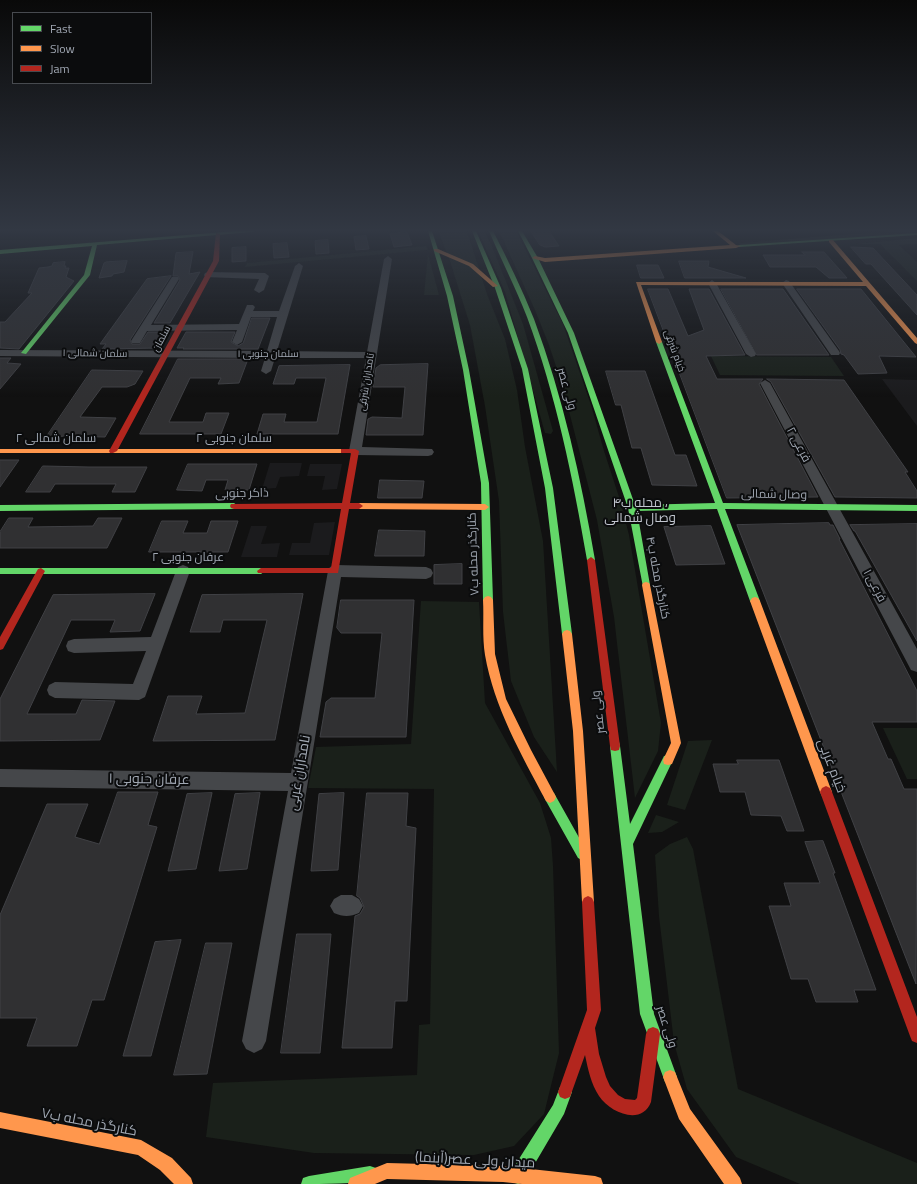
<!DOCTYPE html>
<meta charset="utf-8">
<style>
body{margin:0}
#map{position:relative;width:917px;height:1184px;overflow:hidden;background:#111;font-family:"Titillium Web",sans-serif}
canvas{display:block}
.legend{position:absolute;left:12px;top:12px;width:140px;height:72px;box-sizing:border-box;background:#0b0c0d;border:1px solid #474a4f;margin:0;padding:5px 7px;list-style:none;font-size:12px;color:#a1a8b3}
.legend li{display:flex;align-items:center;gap:8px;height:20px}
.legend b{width:20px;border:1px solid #474a4f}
</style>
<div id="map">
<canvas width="917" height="1184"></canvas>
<ul class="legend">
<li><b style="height:5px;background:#63d668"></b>Fast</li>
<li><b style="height:5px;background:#ff974d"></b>Slow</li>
<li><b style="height:5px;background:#b3261e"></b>Jam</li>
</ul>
</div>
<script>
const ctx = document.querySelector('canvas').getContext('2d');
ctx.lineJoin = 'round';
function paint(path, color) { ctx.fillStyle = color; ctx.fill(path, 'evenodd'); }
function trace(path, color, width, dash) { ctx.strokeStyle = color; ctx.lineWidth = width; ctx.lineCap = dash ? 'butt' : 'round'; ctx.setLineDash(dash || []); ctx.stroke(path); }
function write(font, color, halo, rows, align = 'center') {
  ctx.font = font + ' "Titillium Web",Cairo,sans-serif'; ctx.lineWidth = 4; ctx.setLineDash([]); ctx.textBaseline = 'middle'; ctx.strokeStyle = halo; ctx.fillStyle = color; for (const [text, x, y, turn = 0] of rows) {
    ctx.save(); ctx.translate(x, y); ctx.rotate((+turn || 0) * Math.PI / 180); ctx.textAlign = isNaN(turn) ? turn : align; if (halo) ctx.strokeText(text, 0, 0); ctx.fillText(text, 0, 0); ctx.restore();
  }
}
paint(new Path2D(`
 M882 379 917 380V426Z
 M270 463H302L299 476 280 477 276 488 262 489Z
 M310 464H342L337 489 322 490 325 476H307Z
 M335 522 329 555H289L292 543H310L314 523Z
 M251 526H267L261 544 280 543 277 557H241Z`), '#1b1b1d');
paint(new Path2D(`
 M438 231H465L469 237 487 294 505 339 517 390 525 447 543 541 557 772 534 737 511 681 503 612 499 501 485 406 470 325 450 261Z
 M478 231H484L491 244 523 324 553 431 551 434 545 433 505 292Z
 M499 231H516L563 324 591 405 604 451 620 500 629 535 661 723 658 751 635 798 614 617 597 520 562 384 549 345 535 310Z
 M893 231H917V233L740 245 738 243Z
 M917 238V244L899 245 917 262V281L880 244H853Z
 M426 246 428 250 245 267 247 263Z
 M428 254 439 295H424Z
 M711 356 831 357 844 376 720 375Z
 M421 601 479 602 485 703 540 803 551 838 553 866 559 1053 544 1114 514 1146 474 1155 314 1153 206 1137 213 1083 417 1075 419 1025 430 1024 434 789 308 788 316 747 411 744Z
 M883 728H917V779H907Z
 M712 740 685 810 667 805 688 741Z
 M656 815 679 822 662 832 648 833Z
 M687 837 693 849 738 1089 917 1163V1184H800L736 1157 687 1089 674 1043 659 916 655 855 670 844Z`), '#1a201a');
const building = new Path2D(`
 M531 231H549L559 246 545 247 540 245Z
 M407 232 412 245 394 247 390 234Z
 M366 236 369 249 356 250 354 237Z
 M328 240 329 253 316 254 315 241Z
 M287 243 289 257 274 258 273 244Z
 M246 247V261L232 262V248Z
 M851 247 873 248 917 295V315L871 264H866Z
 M193 252 189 274 200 272 170 323H154L180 280 178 276H173L176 253Z
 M802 252H824L847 278H829L816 267H770L763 255H805Z
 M127 261 124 272 113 274 112 276 99 278 104 263 106 262Z
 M679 261H709L708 267 746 278H685Z
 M65 262 64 266H66L65 268H69L66 277 74 281 19 349 0 348V322H5L32 293H28L39 268 48 267 52 266 53 263Z
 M637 265H658L664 278H641Z
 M171 276 130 340 132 344H140L148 332H168L160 348 102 349 106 344H100L147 279Z
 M648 289H668L688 336 704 330 689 289H709L745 355 706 356 717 379H763L759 384 818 497 727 498Z
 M721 289H783L829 355H757Z
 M797 289H861L916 357 879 356 887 373 858 374 844 355 841 354 840 350Z
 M252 318H270L258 349H183L184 348H177L186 332H235L231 342 238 346 243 343Z
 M0 358H11L7 363 21 364 0 389Z
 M178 359H248L239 383 218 384 221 378H190L169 422H203L206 413H229L221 434H140Z
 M428 364 423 435H366L368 419 372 417 402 418 405 387H373L376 368 380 365Z
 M350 365 338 434H257L263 414H286L284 422H317L326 378H296L294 384H273L279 366Z
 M92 370 143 371 135 384 127 387H102L80 417 116 418 105 437 47 436Z
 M606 371H645L675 455H686L697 486 652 485 641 448H632L621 405H616Z
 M767 379 844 380 908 472H905L917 491V498L835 497 771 382Z
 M0 460H19L0 487Z
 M188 464H257L249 490H225L228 480H206L202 491 177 490Z
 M43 466 89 467H147L135 492H112L116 484H55L50 492H26Z
 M380 480 424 481 422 498H378Z
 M9 518H33L28 527 93 526 98 518H122L107 548H0V532Z
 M162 521H188L183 533H207L211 521H238L228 552H149Z
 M829 523 830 525H833L840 539H839L917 691V722H872L888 759H891L904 789H917L916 984 737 525Z
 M917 524V641L855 531H854L850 525Z
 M711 526 725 564 676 565 664 527Z
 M379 530 425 531 424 556H375Z
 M462 564V584H434V565Z
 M155 594 140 631 110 632 115 620H71L27 714H76L82 700 115 701 100 740 0 741V699L53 595Z
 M303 594 275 740 153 741 168 696H202L196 714 245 713 267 620H223L220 632H190L202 595Z
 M341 600H414L406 737H320L326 702 331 698H375L382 633H341L337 628Z
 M737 760H779L804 831H787L781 816 751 815 745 792H720L713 764H738Z
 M118 792H158L148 825 157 827 104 1000H92L77 1046H27L37 1018H0V915L47 804H88L75 837 99 844Z
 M212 793 196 869 168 871 187 794Z
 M260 793 247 869 219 871 235 794Z
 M344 793 338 870 311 871 319 794Z
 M367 793H408L406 826 416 828 407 1001H395L392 1048H342L355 916 360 914 364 907 360 898 357 896Z
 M823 841 835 873H833L876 990H854L858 1002H816L808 979H791L769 906H791L784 883H820L805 842Z
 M297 934H331L320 1053H281Z
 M181 940 151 1056H123L155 942Z
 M206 943H232L207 1074 174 1075Z`);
paint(building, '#303032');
trace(building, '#404145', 1);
paint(new Path2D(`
 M388 256 392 259 362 447 432 449 434 452 432 455 428 456 355 455 351 454 349 451 366 358H275L271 371 266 374 261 371 265 358 0 356V350L267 351 277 317H251L242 342 237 345 232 342 237 330 147 331 140 343H132L131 341 172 277H178L179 279 151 325 239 324 247 305H253L255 307 253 311H279L295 266 299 263 303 266 277 351 367 352 384 259Z
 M208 272 265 273 269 276 264 290 259 293 254 290 259 279 205 277 204 275 205 273Z
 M712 280 716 283 756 354 755 356 751 357 746 354 708 283Z
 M786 280 789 281 839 351 840 353 839 355H831L782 283Z
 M765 380 770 383 917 649V672L911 670 760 383Z
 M183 565 188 567 190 571 145 697 139 700 55 698 49 695 47 690 49 685 55 682 133 684 146 651 74 653 68 651 66 646 68 641 74 639 151 637 176 571 178 567Z
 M335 565 426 567 431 569 433 573 431 577 426 579 341 577 266 1041 262 1049 254 1053 246 1049 242 1041 288 791 0 787V769L291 773 328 571 330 567Z
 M341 895H352L359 899 363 906 359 913C350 917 343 917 334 913L330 906 334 899Z`), '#45474a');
paint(new Path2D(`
 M236 231H254L252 232 97 245 90 275 26 354 21 353 84 275 92 246 0 254V250Z
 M428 231H432L453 296 469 370 489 483 493 600 491 603H485L483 600 481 483 463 370 447 296Z
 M472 231H476L501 288 528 369 553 488 572 634 570 637 567 638 564 637 562 634 545 488 522 369 495 288Z
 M489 231H493C508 260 522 289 534 319 563 397 581 478 595 560L594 562 591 563 587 560C573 478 556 395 527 317 516 288 501 260 489 231Z
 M518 231H522L538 258 574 333 635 505 715 503 656 342 659 340 662 342 723 503 917 505V511L725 509 760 601 758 604H752L750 601 717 509 637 511 650 585 649 587H643L628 508 568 333 532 258Z
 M917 233V235L739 247 737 246 739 245Z
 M234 503 238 506 234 509 0 511V505Z
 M0 568H261L265 571 261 574H0Z
 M615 741 619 742 620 746 630 824 664 756 668 755 672 756 673 760 633 844 654 1014 677 1077 675 1082 670 1084 665 1082 640 1014 610 746 611 742Z
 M550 791 554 793 586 850 588 854 586 858 582 860 578 858 546 801 544 797 546 793Z
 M565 1085 570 1087 572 1092 564 1114 524 1182 518 1184 512 1182 510 1176 512 1170 553 1105 560 1087Z
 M370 1166 376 1168 378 1174 376 1180C355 1184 323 1184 301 1184L303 1178 309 1176Z`), '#63d668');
paint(new Path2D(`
 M713 231H718L736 245 741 246 736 248 545 262 532 258 535 256 545 258 730 245Z
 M829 240H833L917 338V344L915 343 866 286 641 285 662 342 659 344 656 342 636 282H863L829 242Z
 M434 249H438L473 264 498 286 493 287 469 266 434 251Z
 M0 449H344L348 451 344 453H0Z
 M359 503 485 504 489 507 485 510 359 509 355 506Z
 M646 582 649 583 650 585 681 743 672 764 668 765 664 764 663 760 671 743 642 585 643 583Z
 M488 596 491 597 493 600 495 654 506 699 531 750 554 793 556 797 554 801 550 803 546 801C521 754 494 707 485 655 482 637 484 618 483 600L485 597Z
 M755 597 758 598 760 601 832 792 830 796 826 798 822 796 820 792 750 601 752 598Z
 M567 630 570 631 572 634 583 731 594 902 592 906 588 908 584 906 582 902 573 731 562 634 564 631Z
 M670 1070 675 1072 690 1109 740 1178 742 1184H724L679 1119 663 1077 665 1072Z
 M0 1112 141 1140 172 1158 191 1178 193 1184H174L160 1170 138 1155 0 1128Z
 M387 1163 503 1166 595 1176 601 1178 603 1184H522L503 1182 387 1179 375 1184H348L350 1178Z`), '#ff974d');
paint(new Path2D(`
 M216 233 220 234 219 261 117 451 113 453H110L109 451 213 261Z
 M341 449H355L359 451 350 503H359L363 506 359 509H349L338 573H258L257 571 261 568H331L341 509H234L231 508 230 506 231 504 342 503 351 453H341Z
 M591 557 595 560 620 746 619 750 615 751 611 750 610 746 587 560Z
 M41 568 45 571 3 649 0 650V637L38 569Z
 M826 786 830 788 832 792 917 1017V1043L912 1041 910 1036 820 792 822 788Z
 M588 896 592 898 594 902 601 1010 595 1028 599 1054 606 1077 610 1086 618 1095 625 1099 635 1100 637 1098 646 1034 648 1029 653 1027 658 1029 660 1034 651 1102C642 1126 610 1113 599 1096 591 1084 588 1069 585 1055L570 1097 565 1099 560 1097 558 1092 587 1010 582 902 584 898Z`), '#b3261e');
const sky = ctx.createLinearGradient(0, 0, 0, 397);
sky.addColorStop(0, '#090909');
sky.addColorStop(0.58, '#323843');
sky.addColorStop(1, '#32384300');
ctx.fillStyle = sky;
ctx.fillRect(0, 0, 917, 397);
write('10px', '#a1a8b3', '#0b0c0d', [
 ["سلمان",162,339,-62],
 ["خیام شرقی",674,351,70],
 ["سلمان شمالی ۱",95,354,1],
 ["سلمان جنوبی ۱",268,355],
 ["نامداران شرقی",367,382,-81]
]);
write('12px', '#a1a8b3', '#0b0c0d', [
 ["ولی عصر",566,389,74],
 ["سلمان شمالی ۲",56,439],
 ["سلمان جنوبی ۲",234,439],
 ["فرعی ۲",798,445,62],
 ["ذاکر جنوبی",242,494,-1],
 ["وصال شمالی",774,495,1],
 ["کنارگذر محله ب۷",474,554,-92],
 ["عرفان جنوبی ۲",188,558],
 ["کنارگذر محله ب۴",657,578,79],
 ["فرعی ۱",874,586,62],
 ["ولی عصر",599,712,-97],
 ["ولی عصر",666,1027,72]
]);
write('13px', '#c2c6cf', '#0b0c0d', [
 ["محله ب۴ ،",640,504],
 ["وصال شمالی",640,519]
]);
write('14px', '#a1a8b3', '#0b0c0d', [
 ["خیام غربی",831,766,69],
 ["نامداران غربی",300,773,-80],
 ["عرفان جنوبی ۱",149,780,1],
 ["کنارگذر محله ب۷",89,1123,11],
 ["میدان ولی عصر(آبنما)",475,1161,3]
]);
</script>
